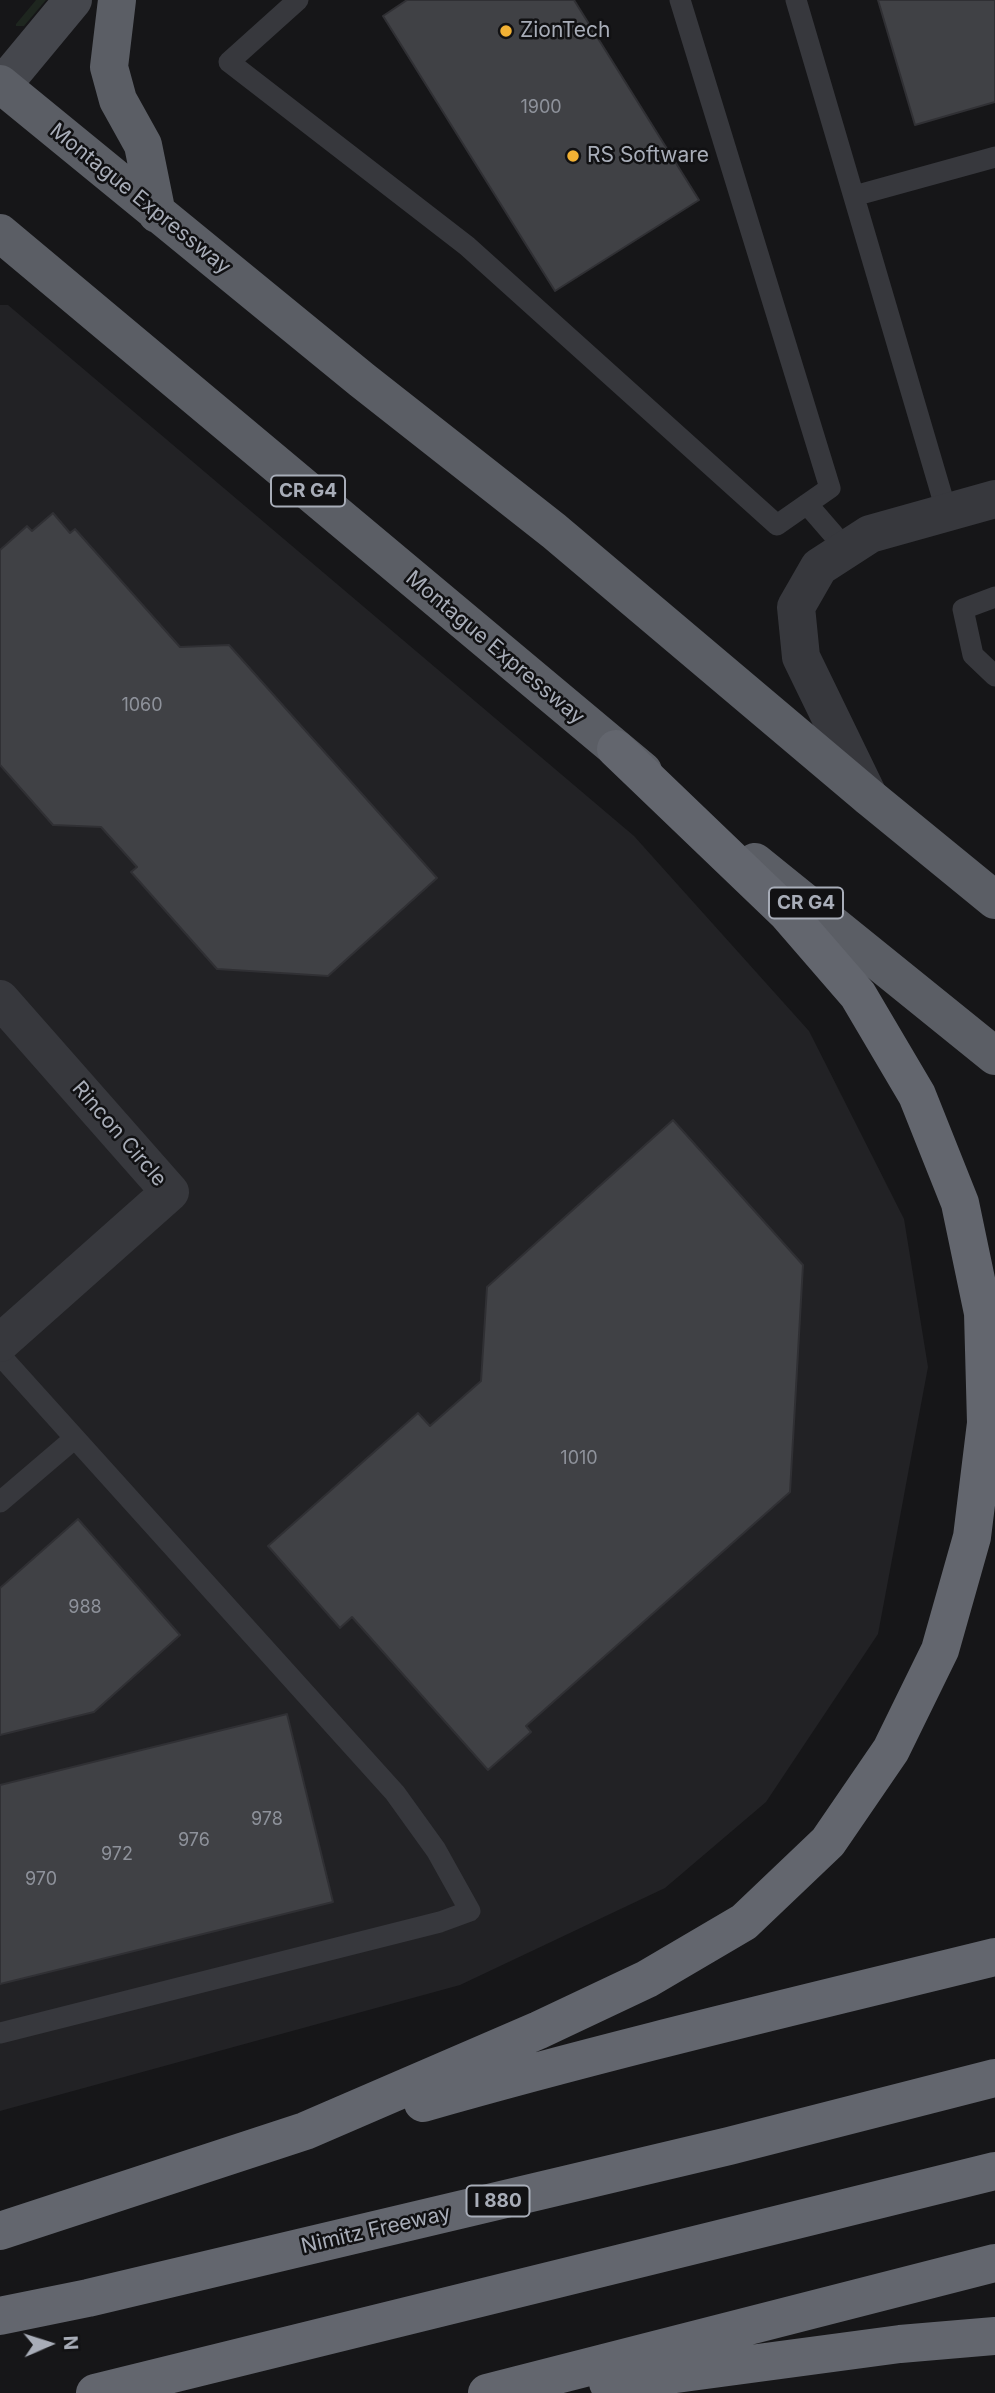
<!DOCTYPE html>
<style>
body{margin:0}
#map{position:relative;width:995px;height:2393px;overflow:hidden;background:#161618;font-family:Inter,sans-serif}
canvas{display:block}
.north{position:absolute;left:14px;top:2309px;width:70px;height:70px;-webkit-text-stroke:5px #111113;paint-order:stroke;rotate:87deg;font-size:19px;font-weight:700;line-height:28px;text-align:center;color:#a8adb8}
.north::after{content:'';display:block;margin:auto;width:24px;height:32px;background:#a8adb8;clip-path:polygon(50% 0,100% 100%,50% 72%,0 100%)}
</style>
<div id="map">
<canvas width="995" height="2393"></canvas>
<div class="north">N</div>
</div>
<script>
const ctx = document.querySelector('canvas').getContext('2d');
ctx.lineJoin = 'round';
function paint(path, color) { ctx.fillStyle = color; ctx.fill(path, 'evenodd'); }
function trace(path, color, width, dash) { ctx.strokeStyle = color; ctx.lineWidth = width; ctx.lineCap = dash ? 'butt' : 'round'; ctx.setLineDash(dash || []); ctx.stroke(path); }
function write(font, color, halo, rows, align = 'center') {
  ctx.font = font + ' Inter,sans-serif'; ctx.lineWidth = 5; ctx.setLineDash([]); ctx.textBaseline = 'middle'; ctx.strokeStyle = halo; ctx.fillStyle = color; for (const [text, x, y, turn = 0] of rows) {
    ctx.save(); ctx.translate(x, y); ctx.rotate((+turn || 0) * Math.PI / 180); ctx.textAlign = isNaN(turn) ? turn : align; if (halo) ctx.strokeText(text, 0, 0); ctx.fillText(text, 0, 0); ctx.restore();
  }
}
paint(new Path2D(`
 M0 305H8L634 836 809 1031 904 1219 928 1367 878 1634 766 1802 665 1888 460 1985 0 2111Z`), '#222225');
paint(new Path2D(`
 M36 0H46L24 26H16V24Z`), '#1e261f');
const building = new Path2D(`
 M407 0H574L699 200 555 291 383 16Z
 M878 0H995V102L915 125Z
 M53 513 70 533 75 529 180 647 229 645 437 878 328 976 217 969 131 872 137 867 101 827 53 825 0 765V550L27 526 32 531Z
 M673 1120 803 1265 790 1492 526 1726 531 1732 488 1770 352 1617 340 1628 268 1546 418 1413 430 1426 481 1381 487 1287Z
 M78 1519 180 1635 94 1712 0 1735V1588Z
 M287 1714 333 1902 0 1984V1785Z`);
paint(building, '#404145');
trace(building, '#303034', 2);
trace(new Path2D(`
 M298 0 229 62 467 246 777 525 830 488 680 0
 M796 0 947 513
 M854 196 995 157
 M807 504 846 549
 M995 597 963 609 973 655 995 676
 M0 1355 395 1793 436 1850 470 1911 440 1922 0 2033
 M0 1502 75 1438`), '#37383d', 21);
trace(new Path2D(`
 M869 797 801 657 796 607 819 567 870 534 995 499
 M0 999 170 1192 0 1343`), '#37383d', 38);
trace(new Path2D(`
 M0 88 73 0`), '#45474d', 38);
trace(new Path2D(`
 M117 0 109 67 118 100 143 145 157 214
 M0 84 362 380 554 531 869 797 995 900
 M0 233 643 771
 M755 862 995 1056`), '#5b5e65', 38);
trace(new Path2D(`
 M423 2103C612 2049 804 2004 995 1957
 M0 2231 305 2131 539 2030 647 1979 744 1922 828 1842 891 1750 940 1650 972 1537 986 1423 983 1313 960 1203 917 1095 858 995 787 913 616 749
 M0 2316 88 2298 729 2146 995 2078
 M608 2383 900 2344 995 2336
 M95 2393 995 2171
 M487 2393 995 2263`), '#63666e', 38);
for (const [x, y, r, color] of [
 [506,31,7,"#f2b134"],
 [573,156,7,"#f2b134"]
]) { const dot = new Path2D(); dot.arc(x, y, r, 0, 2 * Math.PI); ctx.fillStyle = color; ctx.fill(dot); trace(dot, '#111113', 2.5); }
write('18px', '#8e929b', null, [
 ["1900",541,108],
 ["1060",142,706],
 ["1010",579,1459],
 ["988",85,1608],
 ["978",267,1820],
 ["976",194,1841],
 ["972",117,1855],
 ["970",41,1880]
]);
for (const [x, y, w] of [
 [308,491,74],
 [806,903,74],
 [498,2201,63]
]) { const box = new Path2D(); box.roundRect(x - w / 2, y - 15.5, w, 31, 5); ctx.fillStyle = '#111113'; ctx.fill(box); trace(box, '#a8adb8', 2); }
write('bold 19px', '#a8adb8', null, [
 ["CR G4",308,491],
 ["CR G4",806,903],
 ["I 880",498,2201]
]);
write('21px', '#a8adb8', '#111113', [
 ["ZionTech",520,31],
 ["RS Software",587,156]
], 'left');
write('21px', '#a8adb8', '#111113', [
 ["Montague Expressway",140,199,39],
 ["Montague Expressway",495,648,40],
 ["Rincon Circle",119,1134,49],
 ["Nimitz Freeway",376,2230,-13]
]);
</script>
